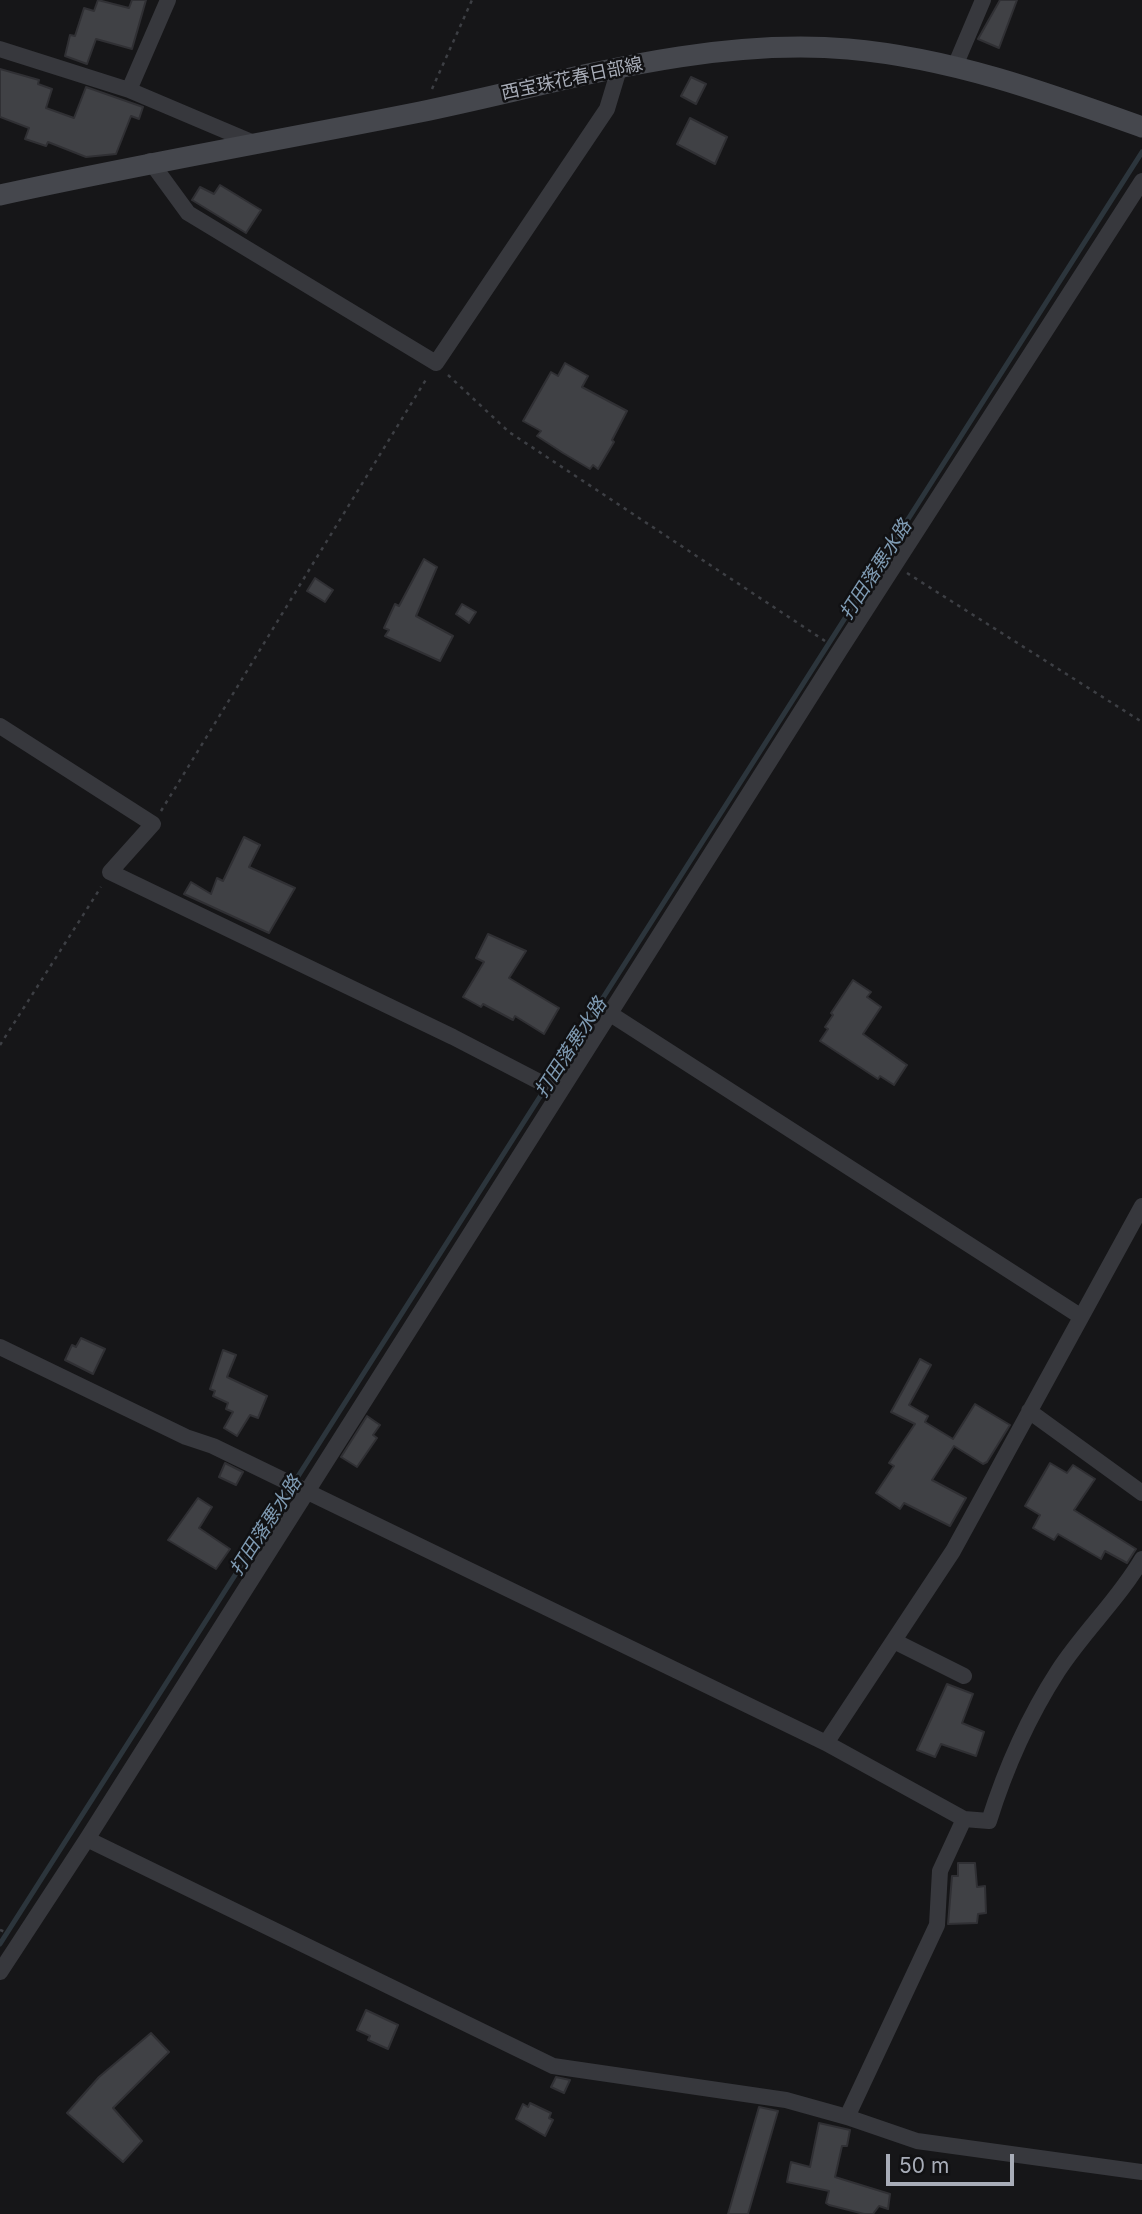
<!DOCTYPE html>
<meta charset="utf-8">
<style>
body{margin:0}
#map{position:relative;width:1142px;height:2214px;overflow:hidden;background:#161618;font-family:Inter,sans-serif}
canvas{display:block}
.scale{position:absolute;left:886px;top:2154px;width:128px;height:32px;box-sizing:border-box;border:4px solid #a8adb8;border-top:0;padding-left:9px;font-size:21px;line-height:24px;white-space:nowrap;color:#a8adb8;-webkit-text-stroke:5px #111113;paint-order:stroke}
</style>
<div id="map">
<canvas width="1142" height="2214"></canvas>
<div class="scale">50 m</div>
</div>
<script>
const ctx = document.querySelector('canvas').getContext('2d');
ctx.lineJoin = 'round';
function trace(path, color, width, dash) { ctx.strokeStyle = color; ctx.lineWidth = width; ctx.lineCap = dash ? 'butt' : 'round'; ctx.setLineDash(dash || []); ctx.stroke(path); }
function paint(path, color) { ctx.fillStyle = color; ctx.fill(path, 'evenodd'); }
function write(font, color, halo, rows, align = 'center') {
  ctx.font = font + ' Inter,"Noto Sans JP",sans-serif'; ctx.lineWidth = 5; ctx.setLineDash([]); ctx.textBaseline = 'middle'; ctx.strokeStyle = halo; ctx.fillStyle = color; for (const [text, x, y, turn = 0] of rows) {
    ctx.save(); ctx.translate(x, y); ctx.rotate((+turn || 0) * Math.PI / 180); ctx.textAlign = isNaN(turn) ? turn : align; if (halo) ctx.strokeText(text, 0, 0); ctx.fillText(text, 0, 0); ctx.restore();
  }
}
trace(new Path2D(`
 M0 1944 1142 152`), '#2c353c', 5);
const building = new Path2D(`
 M98 0 129 8 132 0H146L132 49 96 39 87 64 65 56 70 35 75 36 84 8 94 11Z
 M1000 0H1017L999 48 978 39Z
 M0 69 39 80 38 84 52 89 46 108 74 118 86 87 143 107 139 119 131 116 116 154 86 157 48 142 46 146 25 139 29 128 0 117Z
 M691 77 706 84 696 104 681 96Z
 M690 118 727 137 715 164 677 144Z
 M220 185 261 210 246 233 192 200 200 187 214 194Z
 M565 363 588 376 582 387 627 411 612 440 614 442 598 469 593 465 590 469 563 453 537 436 541 431 523 421 551 372 558 376Z
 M424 559 437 567 416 616 453 636 440 661 385 636 389 630 384 628 395 604 399 606Z
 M315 578 333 590 325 602 307 591Z
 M462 604 476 612 469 623 456 614Z
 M244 837 260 845 249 867 295 888 269 933 184 894 191 882 211 894 217 878 223 881Z
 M488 934 526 951 509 978 559 1008 544 1034 515 1016 513 1020 483 1004 481 1007 463 997 484 962 476 958Z
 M853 980 871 992 867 997 881 1007 863 1034 907 1065 894 1085 880 1076 878 1079 820 1041 828 1029 825 1027 833 1015 831 1013Z
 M81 1338 105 1349 93 1374 65 1360 72 1345 76 1347Z
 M223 1350 236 1355 227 1377 267 1396 258 1418 250 1415 237 1436 224 1428 233 1412 226 1409 228 1403 213 1396 215 1391 210 1389Z
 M920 1359 931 1365 909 1405 928 1416 925 1422 953 1439 975 1404 1010 1425 987 1462 983 1464 954 1446 932 1480 966 1498 950 1526 904 1503 900 1509 876 1493 894 1466 889 1463 915 1424 891 1412Z
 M367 1416 380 1425 373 1435 377 1438 357 1467 341 1457Z
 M225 1463 243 1472 236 1485 219 1477Z
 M1050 1463 1067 1473 1073 1465 1095 1479 1074 1510 1136 1549 1127 1563 1105 1551 1101 1559 1058 1534 1054 1540 1033 1528 1040 1515 1025 1506Z
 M198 1498 212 1507 199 1528 230 1549 216 1569 168 1540Z
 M947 1684 973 1694 962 1723 984 1732 976 1756 941 1744 935 1757 917 1750Z
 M958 1863H975L977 1887 985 1886 986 1913 978 1914 977 1923 948 1924 952 1876H958Z
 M366 2010 398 2025 388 2049 368 2040 370 2036 357 2030Z
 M151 2033 169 2052 113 2108 142 2141 123 2162 67 2113 99 2077Z
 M556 2077 570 2080 564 2093 551 2087Z
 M530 2103 551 2113 549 2118 553 2120 545 2136 516 2119 523 2104 528 2107Z
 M759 2107 778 2111 748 2214H728Z
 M819 2123 850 2130 847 2146H842L835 2177 890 2194 888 2209 879 2206 873 2214H864L829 2205 826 2203 829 2191 787 2182 791 2162 810 2167Z`);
paint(building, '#404145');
trace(building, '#303034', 2);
trace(new Path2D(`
 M432 89 472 0
 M448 375 509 432 825 641
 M907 573 1142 722
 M161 811 427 378
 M0 1045 101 887
 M0 1930 8 1933`), '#3d3f44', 2.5, [3.5, 5]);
trace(new Path2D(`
 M0 49 129 90 254 143
 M955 66 983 0
 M129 90 168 0
 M150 161 188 213 436 363 607 109 620 66
 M0 726 153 824 110 872 453 1037 559 1092
 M609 1013 1080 1316
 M0 1347 186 1437 213 1446 826 1743 964 1819 989 1821C1005 1770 1029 1716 1058 1671 1084 1631 1118 1600 1142 1559
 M1029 1411 1142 1493
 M894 1641 964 1676
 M826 1743 953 1551 1142 1206
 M87 1839 553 2066 786 2100 847 2117 937 1925 940 1871 964 1819
 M0 1972 87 1839 840 650 1142 181
 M847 2117 917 2141 1142 2172`), '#37383d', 16);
trace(new Path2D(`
 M0 195C140 164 280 140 420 112 561 83 703 37 848 49 951 58 1045 92 1142 127`), '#45474d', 21);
write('18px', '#a8adb8', '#111113', [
 ["西宝珠花春日部線",572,79,-12]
]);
write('italic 19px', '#7f9bb3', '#111113', [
 ["打田落悪水路",876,570,-57],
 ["打田落悪水路",571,1048,-57],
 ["打田落悪水路",266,1526,-57]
]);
</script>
